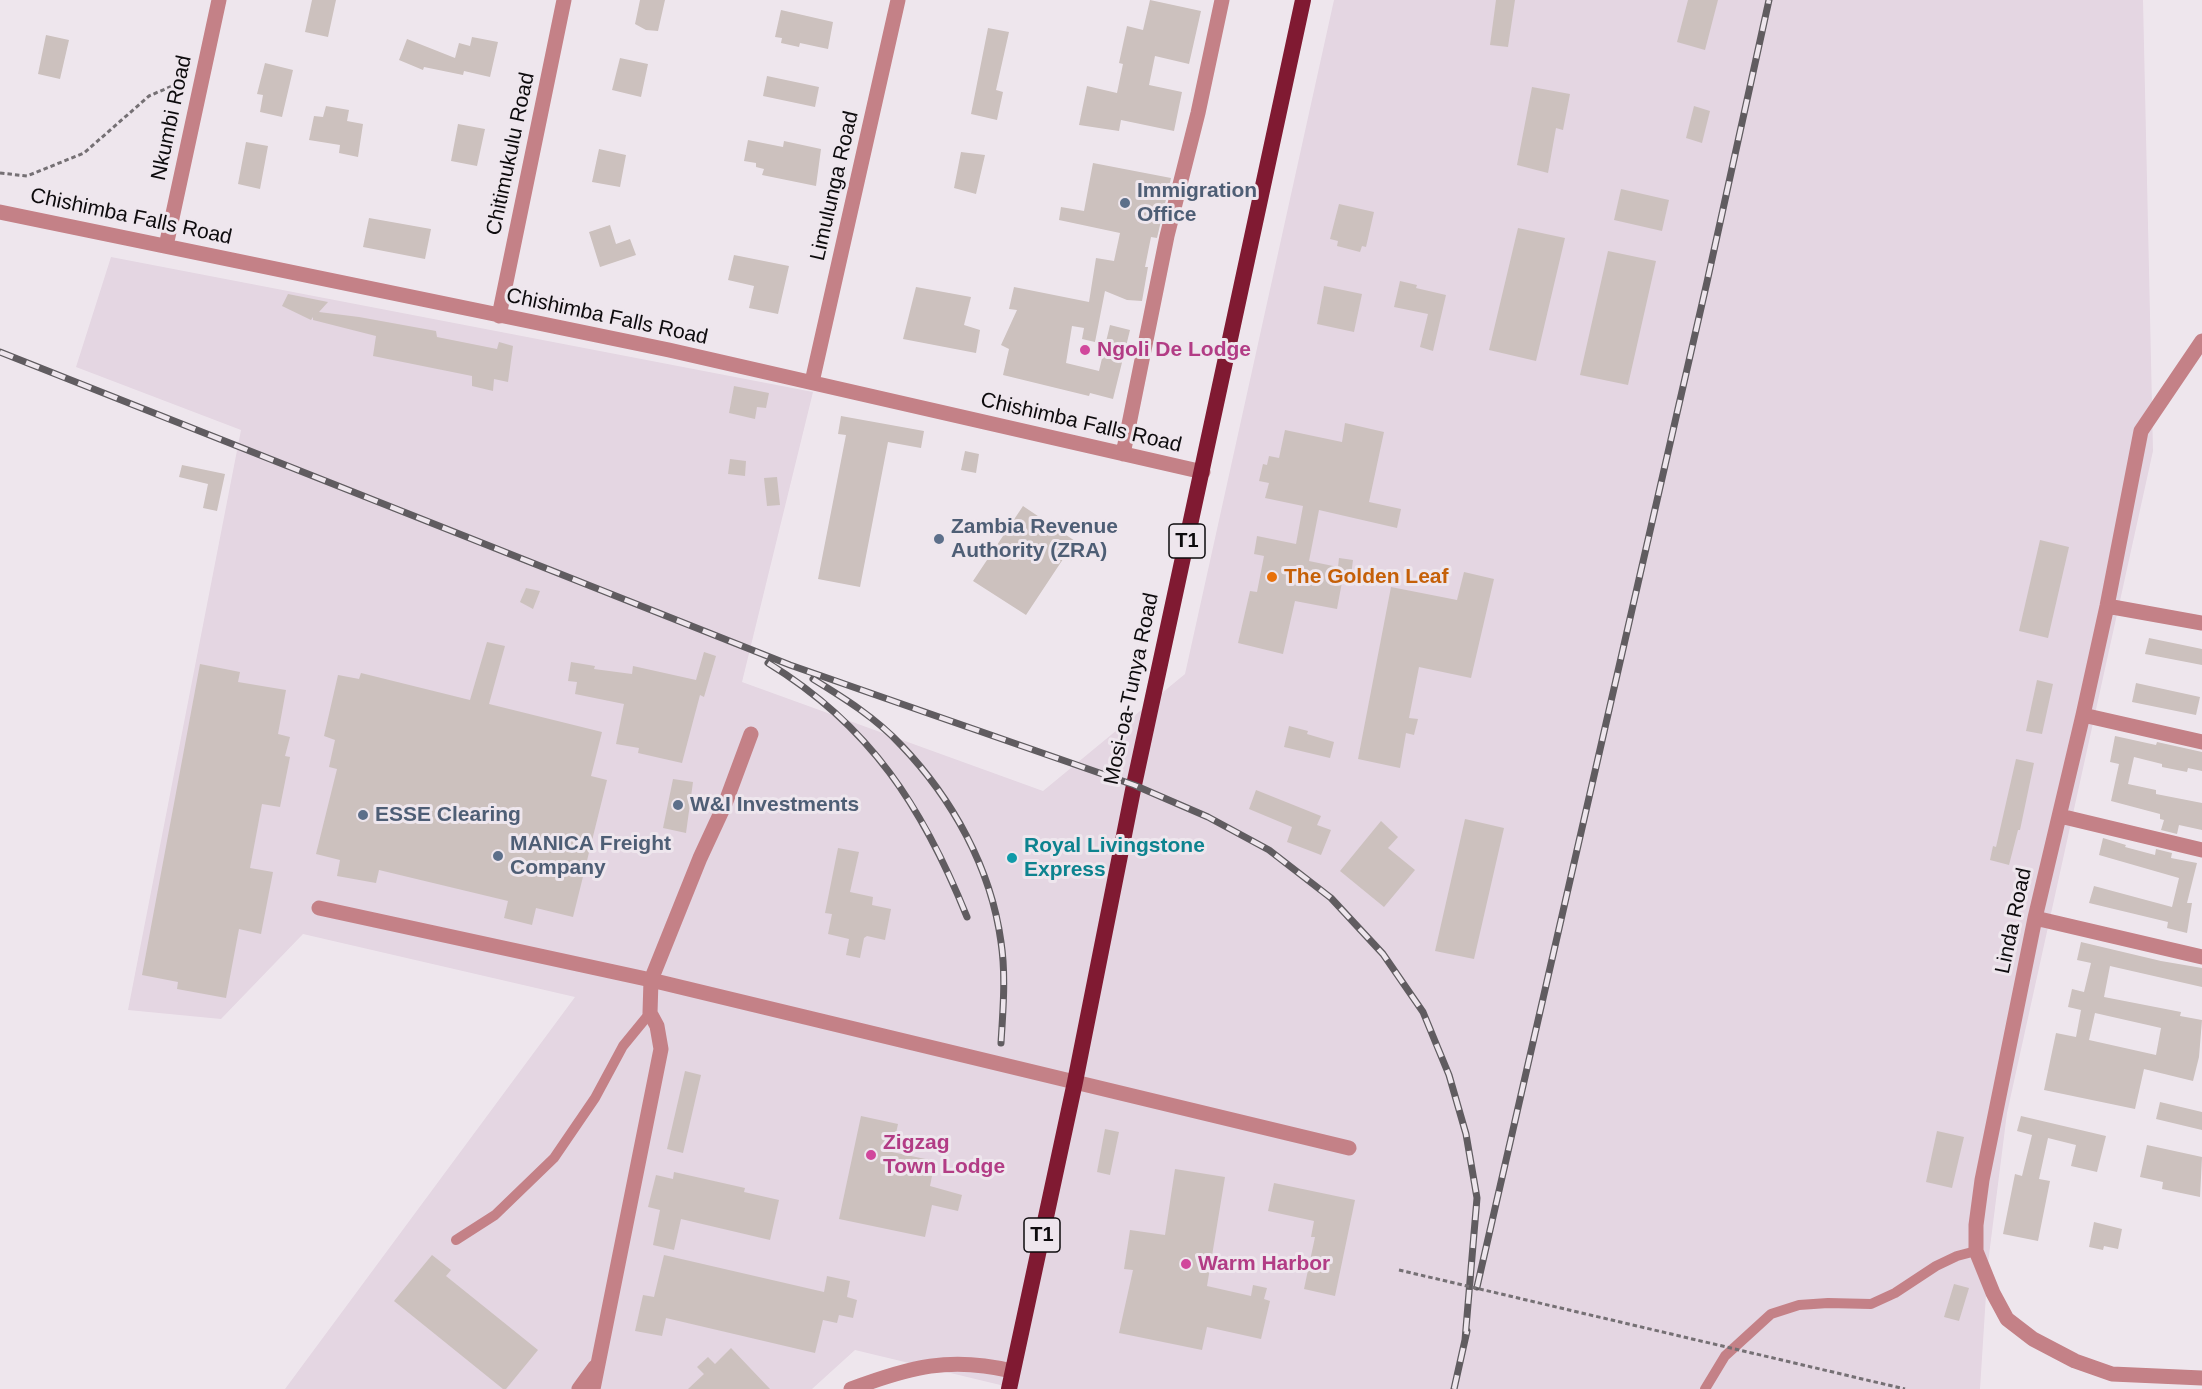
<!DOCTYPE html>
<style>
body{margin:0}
canvas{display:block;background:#eee6ed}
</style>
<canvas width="2202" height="1389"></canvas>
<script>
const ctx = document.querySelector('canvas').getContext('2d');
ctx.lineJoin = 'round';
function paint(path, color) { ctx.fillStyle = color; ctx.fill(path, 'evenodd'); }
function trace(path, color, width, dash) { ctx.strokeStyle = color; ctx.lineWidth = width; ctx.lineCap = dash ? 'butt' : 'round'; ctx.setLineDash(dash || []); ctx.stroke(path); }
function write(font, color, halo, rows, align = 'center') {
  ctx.font = font + ' Helvetica,sans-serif'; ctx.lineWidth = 6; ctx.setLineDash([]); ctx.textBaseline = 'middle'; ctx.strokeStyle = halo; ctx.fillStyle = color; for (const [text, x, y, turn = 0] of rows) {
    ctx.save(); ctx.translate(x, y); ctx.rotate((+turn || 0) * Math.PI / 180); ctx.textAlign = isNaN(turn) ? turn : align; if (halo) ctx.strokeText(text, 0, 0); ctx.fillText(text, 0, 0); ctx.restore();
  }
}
paint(new Path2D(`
 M1334 0H2143L2153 451 2007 1113 1988 1263 1980 1389H1017L855 1350 812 1389H285L575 997 303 934 221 1019 128 1010 241 430 76 367 111 257 813 392 742 682 1043 791 1185 674Z`), '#e4d6e2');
paint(new Path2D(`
 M312 0H336L328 37 305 32Z
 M640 0H665L658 31 646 30 635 24Z
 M1150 0 1201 11 1189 64 1155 56 1149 85 1182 92 1174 131 1121 120 1119 131 1079 125 1087 86 1117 93 1123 64 1119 63 1127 26 1143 30Z
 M1496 0H1515L1508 47 1490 45Z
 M1688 0H1718L1705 50 1677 42Z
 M781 10 833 22 828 49 800 43 799 47 781 43 782 38 775 37Z
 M988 28 1009 32 996 90 1003 92 997 120 971 114Z
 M46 35 69 40 60 79 38 74Z
 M472 37 498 42 490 77 464 71 463 75 424 67 423 70 399 60 407 39 455 58 459 43 470 46Z
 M620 58 648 64 641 97 612 90Z
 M265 63 293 70 282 117 260 112 263 95 257 94Z
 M767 76 819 87 815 107 763 96Z
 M1532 87 1570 94 1563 130 1556 128 1548 173 1517 165Z
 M326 106 349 110 347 121 363 124 358 157 339 153 340 145 309 140 314 116 323 117Z
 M1694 106 1710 111 1702 143 1686 138Z
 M458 124 485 129 477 166 451 161Z
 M748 140 783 147 784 141 821 149 816 186 762 175 764 169 756 167V163L744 161Z
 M246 142 268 146 260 189 238 184Z
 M599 149 626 155 620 187 592 182Z
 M961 152 985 155 976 194 954 188Z
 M1093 163 1171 178 1157 238 1151 237 1145 267H1148L1142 301 1127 300 1105 291 1095 342 1082 339 1084 328 1072 326 1066 363 1099 371 1110 325 1130 330 1113 399 1090 393 1089 396 1003 375 1009 349 1001 345 1017 310 1009 309 1014 287 1089 302 1096 258 1114 261 1120 233 1059 220 1061 207 1084 211Z
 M1621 189 1669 200 1662 231 1614 220Z
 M1339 204 1374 212 1366 247 1362 246 1360 252 1337 246 1338 241 1330 239Z
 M369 218 431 229 425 259 363 247Z
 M610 225 616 244 630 239 636 255 600 267 589 232Z
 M1518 228 1565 238 1536 361 1489 350Z
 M1608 251 1656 261 1628 385 1580 375Z
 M734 255 789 266 778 314 749 308 754 286 728 280Z
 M1400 281 1417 285 1416 288 1446 295 1433 351 1420 347 1428 314 1394 307Z
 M1324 286 1362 294 1354 332 1317 324Z
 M916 287 971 297 964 325 980 330 976 353 903 339Z
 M288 294 328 302 319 312 359 317 436 331 437 337 497 349 499 342 513 346 508 382 494 379 493 391 472 386V376L373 356 376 336 313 320V317L311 320 282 306Z
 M734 386 769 393 766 408 757 407 755 419 729 413Z
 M841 416 924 431 921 448 888 442 860 587 818 579 846 435 838 434Z
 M1345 423 1384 432 1369 502 1401 509 1397 528 1319 510 1309 561 1338 567 1339 558 1353 560 1350 584 1342 582 1337 609 1295 601 1283 654 1238 643 1250 591 1257 592 1264 556 1254 554 1257 536 1296 544 1303 506 1265 498 1269 483 1259 481 1263 464 1267 465 1269 456 1279 458 1285 430 1342 442Z
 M965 451 979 454 976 473 961 470Z
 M730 459 746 461 745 476 728 474Z
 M182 465 225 474 217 511 203 508 208 484 179 477Z
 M777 477 780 505 767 506 764 478Z
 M1023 506 1075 541 1026 615 973 581Z
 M2040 540 2069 547 2048 638 2019 631Z
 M1464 572 1494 579 1471 678 1419 667 1409 718 1418 719 1414 735 1406 733 1400 768 1358 759 1391 587 1457 600Z
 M526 588 540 591 533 609 520 602Z
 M2149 638 2202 649V665L2145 654Z
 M487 642 505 646 489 704 602 732 591 776 607 780 573 917 536 908 532 925 504 918 508 901 379 870 376 883 337 876 340 860 316 854 337 769 329 767 335 740 324 736 338 675 359 679 361 673 470 700Z
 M704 652 716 656 704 697 700 695 682 763 638 753 639 748 616 744 624 704 575 694 577 682 568 681 571 662 595 666 594 669 632 674 633 666 696 680Z
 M200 664 240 672 238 682 286 690 278 734 290 737 285 756 290 757 280 807 262 804 250 868 273 872 261 934 239 929 226 998 177 989 178 982 142 975Z
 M2037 680 2053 684 2042 734 2026 731Z
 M2136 683 2200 697 2196 715 2132 702Z
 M1289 726 1308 731 1307 734 1334 742 1330 758 1284 747Z
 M2115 736 2156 745 2157 742 2202 752V771L2188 768 2187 772 2162 767V764L2134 757 2128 784 2156 790V794L2202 803V830L2179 825 2177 834 2161 830 2164 820 2160 819V814L2111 801 2119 764 2110 762Z
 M2016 759 2034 763 2020 830H2018L2009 865 1990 860 1993 846 1996 847Z
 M673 779 693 782 686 833 663 828Z
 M1256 790 1321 816 1317 825 1331 830 1321 855 1287 842 1292 827 1249 809Z
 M1465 819 1504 828 1474 959 1435 951Z
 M1381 821 1398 837 1388 848 1415 870 1384 907 1340 871Z
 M2103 838 2126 845 2125 847 2155 855 2156 849 2172 853 2171 858 2197 863 2187 903H2192L2187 933 2167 928 2168 922 2089 903 2094 886 2172 907 2179 878 2099 855Z
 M838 848 859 852 850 892 873 897 872 905 891 909 885 940 867 936 864 938 860 958 846 955 849 939 828 934 832 914 825 913Z
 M2081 942 2161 961 2202 968V987L2110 966 2104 997 2181 1012 2180 1016 2202 1020 2199 1057 2193 1081 2144 1069 2135 1109 2044 1090 2056 1033 2076 1037 2081 1010 2068 1007 2072 989 2084 992 2091 963 2077 960ZM2095 1013 2161 1028 2156 1055 2089 1040Z
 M685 1071 701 1075 683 1153 667 1149Z
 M2160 1102 2202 1112V1130L2156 1119Z
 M861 1116 898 1124 892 1152 935 1161 930 1186 962 1195 958 1211 932 1205 925 1237 839 1219Z
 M2021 1116 2106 1136 2097 1172 2071 1166 2076 1145 2048 1138 2039 1179 2050 1181 2038 1241 2003 1234 2015 1174 2022 1176 2032 1135 2017 1131Z
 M1105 1129 1119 1132 1110 1175 1097 1172Z
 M1937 1131 1964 1137 1952 1188 1926 1182Z
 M2147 1145 2202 1157 2200 1197 2162 1189 2163 1182 2140 1177Z
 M1175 1169 1225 1177 1207 1286 1251 1296 1253 1285 1267 1288 1264 1299 1270 1301 1261 1339 1207 1327 1202 1350 1119 1333 1133 1270 1124 1269 1130 1230 1165 1235Z
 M674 1172 745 1188 744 1192 779 1200 770 1240 681 1219 674 1250 653 1245 660 1210 648 1207 656 1175 673 1179Z
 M1274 1183 1355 1200 1335 1296 1304 1289 1315 1237H1311L1314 1221 1268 1211Z
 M2094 1222 2122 1229 2118 1249 2104 1246 2103 1250 2089 1247Z
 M432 1255 451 1270 446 1276 538 1350 506 1389H503L394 1301Z
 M664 1255 824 1292 827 1276 850 1281 847 1297 857 1300 853 1318 839 1315 837 1323 823 1320 815 1353 666 1318 662 1336 635 1331 643 1295 654 1297Z
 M1954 1284 1969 1288 1959 1321 1944 1317Z
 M731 1348 770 1389H688L704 1374 697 1367 708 1357 715 1364Z`), '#ccc1be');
trace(new Path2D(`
 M0 173 27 176 84 153 149 96 172 86 183 89`), '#757074', 3, [4.5, 3]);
trace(new Path2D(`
 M456 1240 495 1215 554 1158 595 1098 623 1046 650 1013
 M1705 1389 1725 1356 1771 1314 1799 1305 1828 1303 1871 1304 1895 1293 1936 1266 1957 1256 1976 1251`), '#c48187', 10);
trace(new Path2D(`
 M0 212 669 350 1203 472
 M166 246 219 0
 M499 316 564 0
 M2202 341 2141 431 2107 606 2083 715 2035 918 1982 1180 1976 1225V1251L1993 1293 2007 1319 2033 1339 2075 1361 2112 1374 2202 1378
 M812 382 898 0
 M1123 454 1167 236 1198 113 1222 0
 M2107 606 2202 623
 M2083 715 2202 742
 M2060 816 2202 850
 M319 908 651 980 1349 1148
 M2035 918 2202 957
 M579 1389 595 1367
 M593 1389 661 1049 657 1026 650 1013 651 980 700 858 725 804 751 734
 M851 1389C910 1367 950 1356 1012 1371`), '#c48187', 15);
trace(new Path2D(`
 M1009 1389 1075 1082 1134 785 1303 0`), '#801a32', 16);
const rail = new Path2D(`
 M0 352 790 665 1134 785 1208 817 1269 850 1331 898 1383 954 1423 1012 1449 1075 1466 1134 1477 1198 1465 1340
 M768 663C871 726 923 808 967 917
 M813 679C844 698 876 718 901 745 952 798 991 868 1001 942 1006 975 1003 1010 1001 1043
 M1477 1287 1707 282 1769 0
 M1454 1389 1467 1331`);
trace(rail, '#605c60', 7);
trace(rail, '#eee6ed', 4.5, [14]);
trace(new Path2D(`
 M1399 1270 1905 1389`), '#757074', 3, [4.5, 3]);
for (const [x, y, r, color] of [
 [1125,203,6,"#5c6f8a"],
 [1085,350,6,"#d1479c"],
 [939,539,6,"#5c6f8a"],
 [1272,577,6,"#e8710a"],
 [678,805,6,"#5c6f8a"],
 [363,815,6,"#5c6f8a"],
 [498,856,6,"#5c6f8a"],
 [1012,858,6,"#0f9aa8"],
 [871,1155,6,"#d1479c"],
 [1186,1264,6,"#d1479c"]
]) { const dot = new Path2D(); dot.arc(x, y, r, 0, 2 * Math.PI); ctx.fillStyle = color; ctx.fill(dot); trace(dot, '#eee6ed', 2); }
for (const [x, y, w] of [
 [1187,541,36],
 [1042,1235,36]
]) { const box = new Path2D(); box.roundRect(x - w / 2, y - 17, w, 34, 4.5); ctx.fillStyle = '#eee6ed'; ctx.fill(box); trace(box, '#0d0b0d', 1.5); }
write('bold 20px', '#0d0b0d', null, [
 ["T1",1187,541],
 ["T1",1042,1235]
]);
write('21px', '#0d0b0d', '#eee6ed', [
 ["Nkumbi Road",172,118,-78],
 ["Chitimukulu Road",511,154,-78],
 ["Limulunga Road",835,186,-77],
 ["Chishimba Falls Road",131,217,12],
 ["Chishimba Falls Road",607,317,12],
 ["Chishimba Falls Road",1081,423,13],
 ["Mosi-oa-Tunya Road",1132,689,-78],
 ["Linda Road",2014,921,-78]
]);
write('bold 21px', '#4e5e75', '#eee6ed', [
 ["Immigration",1137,191],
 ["Office",1137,215],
 ["Zambia Revenue",951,527],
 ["Authority (ZRA)",951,551],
 ["W&I Investments",690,805],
 ["ESSE Clearing",375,815],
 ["MANICA Freight",510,844],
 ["Company",510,868]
], 'left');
write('bold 21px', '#b23c85', '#eee6ed', [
 ["Ngoli De Lodge",1097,350],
 ["Zigzag",883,1143],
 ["Town Lodge",883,1167],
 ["Warm Harbor",1198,1264]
], 'left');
write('bold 21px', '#c56008', '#eee6ed', [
 ["The Golden Leaf",1284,577]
], 'left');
write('bold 21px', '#0d838f', '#eee6ed', [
 ["Royal Livingstone",1024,846],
 ["Express",1024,870]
], 'left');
</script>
